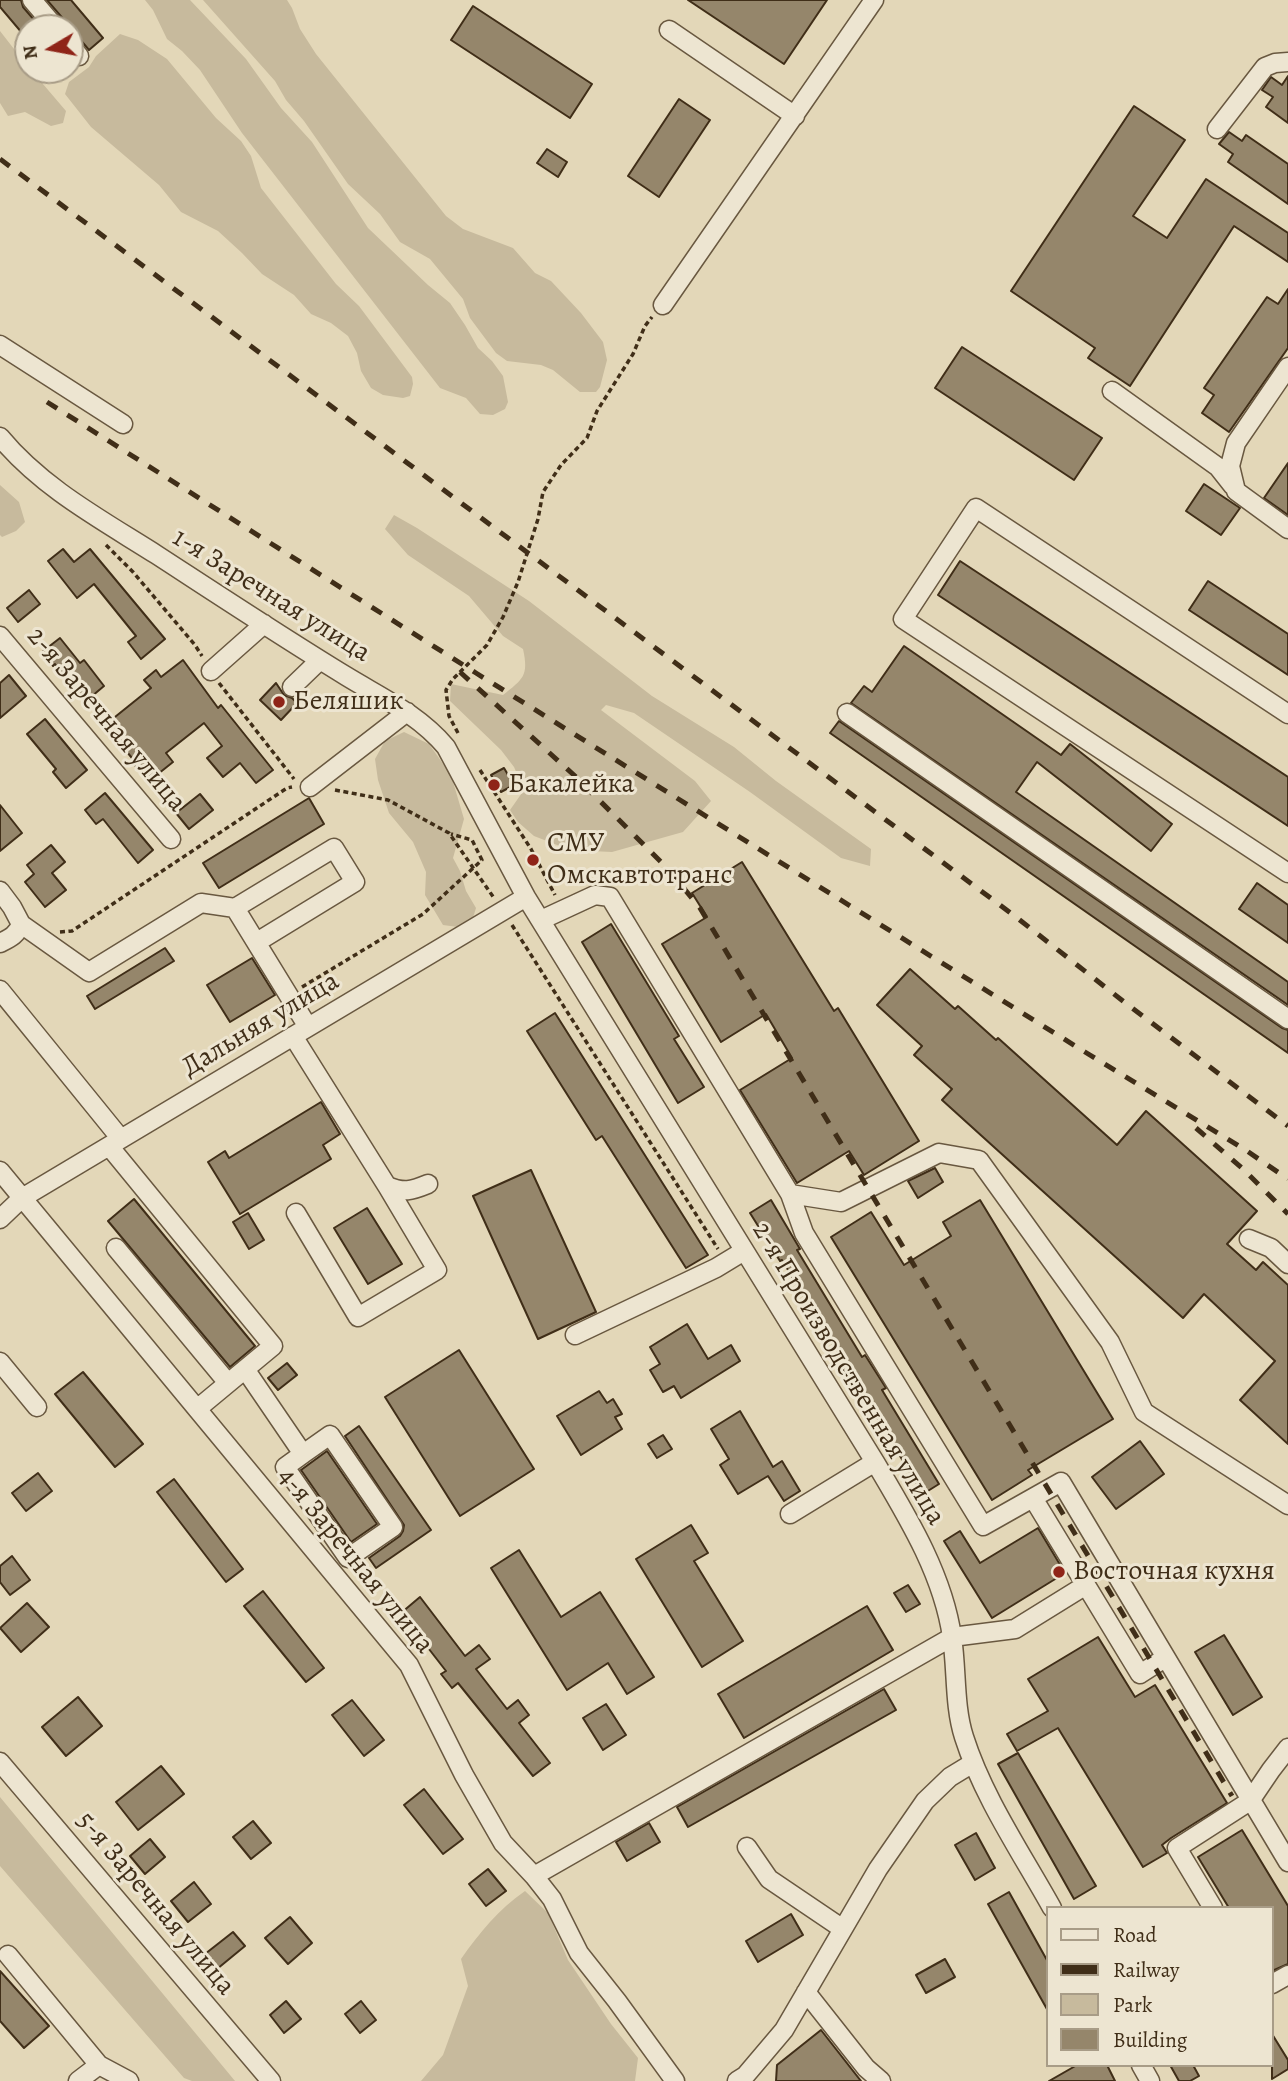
<!DOCTYPE html>
<meta charset="utf-8">
<style>
body{margin:0}
#map{position:relative;width:1288px;height:2081px;overflow:hidden;background:#e3d7b8;font-family:Alegreya,serif}
canvas{display:block}
.legend{position:absolute;left:1046px;top:1906px;width:228px;height:161px;box-sizing:border-box;background:#ede5d1;border:2px solid #a89c87;margin:0;padding:9px 12px;list-style:none;font-size:21px;color:#402e18}
.legend li{display:flex;align-items:center;gap:14px;height:35px}
.legend b{width:35px;border:2px solid #a89c87}
.north{position:absolute;left:14px;top:14px;width:70px;height:70px;box-sizing:border-box;background:#ede5d1;border:2px solid #a89c87;border-radius:50%;rotate:260deg;font-size:19px;font-weight:700;line-height:28px;text-align:center;color:#402e18}
.north::after{content:'';display:block;margin:auto;width:24px;height:32px;background:#8f2418;clip-path:polygon(50% 0,100% 100%,50% 72%,0 100%)}
</style>
<div id="map">
<canvas width="1288" height="2081"></canvas>
<ul class="legend">
<li><b style="height:9px;background:#ede5d1"></b>Road</li>
<li><b style="height:9px;background:#402e18"></b>Railway</li>
<li><b style="height:19px;background:#c7ba9d"></b>Park</li>
<li><b style="height:19px;background:#95866b"></b>Building</li>
</ul>
<div class="north">N</div>
</div>
<script>
const ctx = document.querySelector('canvas').getContext('2d');
ctx.lineJoin = 'round';
function paint(path, color) { ctx.fillStyle = color; ctx.fill(path, 'evenodd'); }
function trace(path, color, width, dash) { ctx.strokeStyle = color; ctx.lineWidth = width; ctx.lineCap = dash ? 'butt' : 'round'; ctx.setLineDash(dash || []); ctx.stroke(path); }
function write(font, color, halo, rows, align = 'center') {
  ctx.font = font + ' Alegreya,serif'; ctx.lineWidth = 6; ctx.setLineDash([]); ctx.textBaseline = 'middle'; ctx.strokeStyle = halo; ctx.fillStyle = color; for (const [text, x, y, turn = 0] of rows) {
    ctx.save(); ctx.translate(x, y); ctx.rotate((+turn || 0) * Math.PI / 180); ctx.textAlign = isNaN(turn) ? turn : align; if (halo) ctx.strokeText(text, 0, 0); ctx.fillText(text, 0, 0); ctx.restore();
  }
}
paint(new Path2D(`
 M145 0H190L246 59 281 108 312 142 368 228 428 285 450 303 465 325 478 348 492 361 503 376 508 402 505 409 493 415 480 414 466 398 440 388 242 133 200 70 182 51 167 39 153 10Z
 M203 0H287L292 8 300 29 316 54 446 216 463 229 513 248 535 273 551 281 581 313 603 342 607 360 600 387 596 392H580L553 370 541 365 507 361 496 353 470 318 463 299 430 259 400 242 380 214 348 184 304 121 286 100 275 81Z
 M0 31 28 67V70H31L66 111 63 123 51 126 25 112 8 116 0 103Z
 M120 34 138 40 167 59 216 118 241 141 251 156 261 188 336 284 359 306 412 377 413 384 410 396 403 398 383 395 371 388 361 371 357 353 348 336 331 323 311 314 294 295 262 274 242 253 218 231 181 212 159 185 91 127 65 94 69 82 89 67 96 56Z
 M0 485 19 502 25 522 16 531 2 537 0 535Z
 M394 515 417 528 529 601 652 696 734 747 776 781 871 849 870 866 841 858 750 792 634 713 606 705 601 710 695 781 711 801 683 832 612 852 570 850 534 836 518 822 510 810 524 790 514 767 501 750 450 701 451 684 503 695C523 679 529 676 523 649L503 636 469 596 408 555 385 529Z
 M404 732 429 744 451 775 464 819 453 858 460 871 466 891 476 908 472 921 458 927 443 925 425 895 426 872 413 842 389 813 378 780 375 759 385 741Z
 M0 1797 235 2081H192L184 2078 0 1866Z
 M525 1891 548 1913 568 1960 611 2024 638 2058 635 2081H421L443 2055 468 1986 461 1959C480 1932 498 1910 525 1891Z`), '#c7ba9d');
const building = new Path2D(`
 M0 0H21L23 7 41 28H28V40L0 7Z
 M47 0H71L103 38 89 50 78 37 70 34V28H67L65 21Z
 M688 0H827L784 64Z
 M473 6 592 84 570 118 451 40Z
 M1288 76V123L1266 107 1273 97 1262 90 1271 77 1282 85Z
 M679 99 710 120 659 197 628 176Z
 M1134 106 1185 140 1133 216 1167 238 1206 179 1288 233V262L1234 226 1130 386 1088 358 1095 348 1011 291Z
 M1229 132 1242 141 1246 135 1288 164V204L1228 162 1233 154 1219 144Z
 M547 149 567 162 558 177 537 163Z
 M1288 289V348L1229 432 1202 413 1214 395 1204 388 1267 297 1278 304Z
 M962 347 1102 438 1074 480 935 388Z
 M1288 463V515L1264 498Z
 M1204 484 1240 508 1221 535 1186 511Z
 M63 549 74 562 90 549 165 639 141 659 128 642 136 636 94 584 77 598 48 561Z
 M960 561 1288 777V826L938 595Z
 M1208 581 1288 634V675L1189 610Z
 M29 590 40 604 18 622 7 608Z
 M60 638 80 663 84 660 104 686 85 702 55 664 53 666 42 652Z
 M904 646 1061 755 1070 744 1172 824 1151 851 1037 762 1016 792 1288 982V1005L851 703 864 686 872 692Z
 M183 660 218 708 221 705 273 770 256 783 240 763 223 777 207 758 222 746 204 723 166 753 173 762 148 782 134 764 136 763 105 725 151 688 144 680 156 670 161 677Z
 M9 675 26 696 0 718V683Z
 M276 683 284 695 292 698 297 703 281 720 260 700Z
 M45 719 87 770 66 788 53 772 56 769 27 734Z
 M839 721 1282 1028 1288 1030V1053L830 733Z
 M504 768 514 785 501 792 491 775Z
 M105 793 153 850 138 863 103 819 96 824 85 810Z
 M200 794 213 810 189 829 176 813Z
 M309 798 324 824 219 888 203 863Z
 M0 805 22 833 0 851Z
 M51 845 65 862 52 873 66 890 45 907 25 882 34 874 27 865Z
 M742 862 834 1011 838 1008 919 1141 864 1175 849 1151 797 1183 740 1090 792 1058 766 1014 721 1042 662 944 707 917 692 893Z
 M1257 883 1288 905V943L1239 909Z
 M611 924 679 1036 674 1039 704 1087 678 1103 582 942Z
 M165 948 174 961 95 1009 87 996Z
 M252 958 275 995 230 1022 207 985Z
 M910 969 955 1009 958 1006 996 1040 998 1038 1117 1145 1146 1111 1257 1211 1227 1244 1256 1270 1263 1262 1288 1285V1444L1240 1400 1275 1361 1204 1294 1183 1318 942 1100 952 1089 914 1055 922 1046 877 1005Z
 M555 1013 708 1255 686 1268 602 1136 596 1140 527 1031Z
 M321 1102 340 1134 323 1145 331 1159 240 1214 208 1162 225 1151 229 1158Z
 M935 1168 943 1182 918 1198 908 1181Z
 M531 1170 596 1312 538 1339 473 1196Z
 M134 1199 255 1346 230 1367 108 1221Z
 M771 1200 800 1249 797 1250 862 1357 865 1355 886 1388 882 1390 939 1484 923 1494 866 1400 863 1402 842 1368 846 1366 782 1260 780 1261 750 1213Z
 M980 1200 1113 1419 1028 1470 1032 1475 992 1500 831 1237 871 1212 904 1265 951 1236 943 1222Z
 M367 1208 402 1264 368 1284 334 1228Z
 M248 1213 264 1240 249 1249 233 1222Z
 M687 1324 708 1359 731 1345 740 1361 681 1398 674 1386 663 1392 650 1370 660 1364 650 1347Z
 M459 1350 534 1469 460 1516 385 1397Z
 M287 1363 297 1375 278 1390 268 1378Z
 M83 1372 143 1444 115 1467 55 1394Z
 M599 1391 607 1403 613 1399 622 1414 615 1417 622 1429 581 1455 557 1416Z
 M740 1411 773 1467 782 1461 800 1491 784 1501 768 1476 738 1494 720 1465 729 1459 711 1429Z
 M359 1426 431 1530 376 1568 369 1558 400 1536 403 1531 404 1525 345 1436Z
 M663 1435 672 1449 657 1458 648 1444Z
 M1140 1441 1164 1474 1116 1509 1092 1477Z
 M327 1451 377 1524 351 1542 301 1470Z
 M38 1473 52 1491 26 1511 12 1493Z
 M174 1479 243 1569 226 1582 157 1492Z
 M691 1525 708 1553 694 1561 743 1641 702 1667 636 1559Z
 M1038 1528 1065 1573 992 1618 944 1541 960 1531 980 1563Z
 M519 1550 561 1617 600 1592 654 1677 627 1694 608 1663 567 1690 491 1568Z
 M12 1556 30 1580 10 1595 0 1582V1566Z
 M908 1585 920 1604 906 1612 894 1593Z
 M263 1591 324 1668 306 1682 244 1606Z
 M420 1597 465 1656 479 1645 490 1659 476 1669 507 1709 518 1700 529 1715 519 1723 550 1763 533 1776 458 1683 452 1688 441 1674 446 1671 401 1613Z
 M27 1603 49 1627 21 1652 0 1628Z
 M867 1606 893 1650 744 1738 718 1694Z
 M1224 1635 1262 1697 1233 1715 1195 1652Z
 M1098 1637 1135 1697 1155 1685 1227 1803 1171 1838 1162 1845 1167 1853 1143 1867 1058 1728 1017 1751 1007 1734 1048 1711 1028 1679Z
 M884 1689 896 1710 688 1827 677 1807Z
 M78 1697 102 1726 66 1756 42 1727Z
 M352 1700 384 1740 364 1756 332 1715Z
 M606 1704 626 1735 603 1750 583 1718Z
 M1018 1753 1096 1886 1074 1899 998 1764Z
 M161 1766 184 1794 138 1830 116 1802Z
 M424 1789 463 1839 443 1854 404 1805Z
 M253 1821 271 1843 251 1859 233 1837Z
 M649 1823 660 1842 627 1861 616 1842Z
 M1242 1830 1288 1906V1964L1272 1971V1908H1229L1198 1857Z
 M976 1833 995 1868 975 1880 955 1845Z
 M150 1839 165 1857 145 1874 130 1856Z
 M488 1869 506 1891 486 1906 469 1884Z
 M194 1882 211 1904 188 1922 171 1901Z
 M1009 1892 1048 1962V2011L988 1904Z
 M791 1914 803 1935 758 1962 746 1941Z
 M290 1917 312 1943 288 1964 265 1938Z
 M233 1932 245 1946 217 1969 205 1954Z
 M945 1959 955 1977 926 1993 916 1975Z
 M0 1971 49 2026 24 2048 0 2021Z
 M286 2001 301 2019 284 2033 270 2015Z
 M361 2001 376 2020 360 2033 345 2014Z
 M821 2030 861 2081H776L777 2065Z
 M1272 2034 1288 2060V2069L1272 2079Z
 M1077 2065H1107L1115 2081H1049Z
 M1170 2065H1193L1199 2076 1190 2081H1179Z`);
paint(building, '#95866b');
trace(building, '#402e18', 2);
const minor = new Path2D(`
 M32 0 56 28
 M669 30 795 116
 M70 45 79 56
 M1217 129 1265 67 1275 63 1288 62
 M663 305 874 0
 M0 345 123 424
 M1288 367 1236 443 1230 466 1236 491 1288 529
 M1112 391 1218 467 1233 486
 M0 437C42 488 102 520 157 555 220 596 282 637 346 676 382 698 418 714 446 747L526 897 875 1462C907 1516 943 1574 952 1637 957 1670 954 1706 964 1737 983 1797 1022 1854 1052 1908
 M0 636 171 839
 M211 671 264 624
 M292 687 320 660
 M847 713 1288 1019
 M1288 714 976 508 903 619 1288 873
 M310 787 407 712
 M0 891 12 907 21 924C17 935 10 938 0 943
 M235 908 308 1027
 M541 920 595 895 610 897 790 1194 841 1202 939 1153 979 1160 1110 1342 1144 1412 1288 1505
 M21 924 89 972 201 903 235 908 334 848 355 882 257 942
 M0 990 121 1139
 M293 1036 387 1186C404 1193 411 1191 428 1184
 M109 1146 273 1346 197 1409
 M0 1171 409 1665 464 1775 503 1843 534 1876 552 1899 579 1953 617 2001 675 2081
 M790 1194 804 1233 983 1526 1061 1482 1288 1862
 M296 1213 358 1317 437 1270 387 1186
 M0 1219 22 1198 526 897
 M1249 1239 1271 1248 1288 1264
 M116 1248 228 1383
 M575 1335 716 1268 744 1251
 M0 1362 37 1407
 M245 1369 303 1454 330 1435 393 1527 348 1558 285 1467 303 1454
 M1033 1498 1140 1674 1165 1658
 M790 1514 875 1462
 M0 1762 271 2081
 M747 1847 769 1879 843 1929
 M534 1876 952 1637 1015 1629 1086 1585
 M1213 1908 1177 1848 1250 1801 1271 1770 1288 1748
 M8 1955 99 2065 129 2081
 M1272 1984 1288 1975
 M806 1992 866 2068 881 2081
 M1141 2065 1150 2081
 M78 2081 99 2065
 M737 2081 745 2076 784 2030 878 1869 925 1801 950 1777 973 1763`);
trace(minor, '#695840', 21);
trace(new Path2D(`
 M106 545 133 572 195 645 202 656
 M219 683 294 779
 M458 733 449 716 446 690 453 679 487 645 503 617 518 582 538 519 543 492 561 465 587 438 597 411 633 354 645 326 652 317
 M480 770 531 849 555 895
 M335 790 388 800 449 833 494 898
 M512 925 718 1249
 M60 932 72 931 287 788 292 787
 M302 987 423 914 482 860 472 840 451 834`), '#402e18', 3.5, [5, 3.5]);
trace(minor, '#ede5d1', 18);
trace(new Path2D(`
 M0 159 1016 917 1128 1005 1288 1126
 M47 402 476 673 1085 1052 1247 1151 1288 1179
 M460 672 575 776 667 868 700 908 1232 1796
 M1196 1128 1243 1169 1288 1214`), '#402e18', 5, [12, 12]);
for (const [x, y, r, color] of [
 [279,702,7,"#8f2418"],
 [494,785,7,"#8f2418"],
 [533,860,7,"#8f2418"],
 [1059,1572,7,"#8f2418"]
]) { const dot = new Path2D(); dot.arc(x, y, r, 0, 2 * Math.PI); ctx.fillStyle = color; ctx.fill(dot); trace(dot, '#ede5d1', 2.5); }
write('28px', '#402e18', '#ede5d1', [
 ["1-я Заречная улица",271,596,32],
 ["2-я Заречная улица",106,720,50],
 ["Дальняя улица",261,1025,-31],
 ["2-я Производственная улица",848,1374,59],
 ["4-я Заречная улица",355,1561,51],
 ["5-я Заречная улица",155,1904,50]
]);
write('28px', '#402e18', '#ede5d1', [
 ["Беляшик",293,702],
 ["Бакалейка",508,785],
 ["СМУ",547,844],
 ["Омскавтотранс",547,876],
 ["Восточная кухня",1073,1572]
], 'left');
</script>
